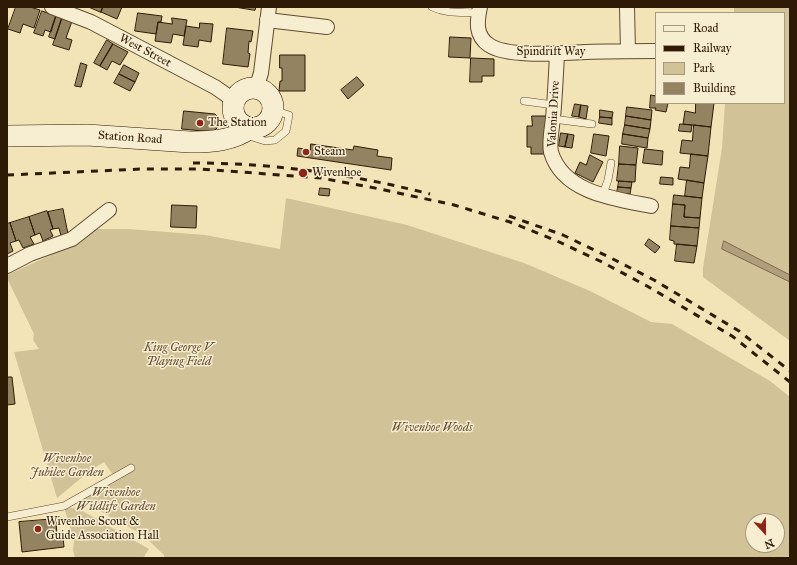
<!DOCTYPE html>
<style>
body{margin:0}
#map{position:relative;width:797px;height:565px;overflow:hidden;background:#f2e4b6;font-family:"IM FELL Great Primer",serif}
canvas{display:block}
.frame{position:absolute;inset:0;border:8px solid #2f1a05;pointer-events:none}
.legend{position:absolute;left:655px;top:12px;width:130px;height:92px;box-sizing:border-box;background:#f7edd0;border:1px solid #a7997f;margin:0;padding:5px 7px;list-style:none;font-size:12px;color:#2f1a05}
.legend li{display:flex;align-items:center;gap:8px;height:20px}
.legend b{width:20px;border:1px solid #a7997f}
.north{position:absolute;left:745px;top:513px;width:40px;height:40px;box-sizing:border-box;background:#f7edd0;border:1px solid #a7997f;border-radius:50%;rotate:158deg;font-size:11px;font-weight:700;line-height:16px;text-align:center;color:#2f1a05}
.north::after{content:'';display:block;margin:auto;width:14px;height:18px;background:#8f2418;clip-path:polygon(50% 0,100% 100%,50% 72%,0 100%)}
</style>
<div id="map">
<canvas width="797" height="565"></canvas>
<div class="frame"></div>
<ul class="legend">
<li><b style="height:5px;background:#f7edd0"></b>Road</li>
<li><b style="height:5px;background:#2f1a05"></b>Railway</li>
<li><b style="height:11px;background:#d1c298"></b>Park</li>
<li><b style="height:11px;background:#948361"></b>Building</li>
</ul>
<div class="north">N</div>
</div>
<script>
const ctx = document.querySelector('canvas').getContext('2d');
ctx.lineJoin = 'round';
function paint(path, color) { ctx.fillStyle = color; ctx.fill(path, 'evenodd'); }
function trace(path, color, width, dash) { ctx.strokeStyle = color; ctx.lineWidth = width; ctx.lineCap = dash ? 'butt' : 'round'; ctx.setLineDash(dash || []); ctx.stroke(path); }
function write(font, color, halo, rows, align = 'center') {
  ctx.font = font + ' "IM FELL Great Primer",serif'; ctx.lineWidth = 3; ctx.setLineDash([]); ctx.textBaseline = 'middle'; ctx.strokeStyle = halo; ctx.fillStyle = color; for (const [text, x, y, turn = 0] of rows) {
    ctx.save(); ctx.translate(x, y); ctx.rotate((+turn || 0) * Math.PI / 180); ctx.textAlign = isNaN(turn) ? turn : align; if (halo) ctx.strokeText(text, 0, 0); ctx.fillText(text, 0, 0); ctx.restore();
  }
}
paint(new Path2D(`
 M734 7H790V341L703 277V268L722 148 725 103H784V13H734Z
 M286 198 407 225 524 263 590 291 651 322 672 324 770 381 790 397V558H164V555L143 535 102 512 80 502 116 479 104 462 91 470 57 498 14 352 39 349 33 340 34 334 7 278V275L78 243 94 229H128L205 235 280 249ZM753 521H777V545H753Z
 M64 507 79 509 149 549 143 558H75L73 550 74 541Z`), '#d1c298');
const water = new Path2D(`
 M724 241 790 275V282L722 249Z`);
paint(water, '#b09f7a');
trace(water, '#7c6a4b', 1);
const building = new Path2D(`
 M16 7H30L40 10 34 28 23 24 20 33 8 29Z
 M89 7H103L101 12Z
 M103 7H122L117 19 101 12Z
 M235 7H256L255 10Z
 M42 11 56 16 51 32 45 30 43 36 34 33Z
 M138 13 162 16 161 22H158L156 34 135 31Z
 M56 16 62 18 55 39 49 37Z
 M62 18 72 21 66 38 72 40 69 50 53 45Z
 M172 18 187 20 184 36 173 34 171 43 155 41 158 22 172 24Z
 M200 23 213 24 211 42 199 40 198 47 183 45 186 26 199 28Z
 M227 28 253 31 251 42 249 41 248 53 250 54 248 67 223 64Z
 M450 37 471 38 470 58 449 57Z
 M107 40 113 44 100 66 94 63Z
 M113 44 128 52 120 65 112 61 107 70 100 66Z
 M280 55H305V91H279L280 81H282V68H280Z
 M471 58 494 59V76H482V82H470Z
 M81 63 87 65 81 87 75 86Z
 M124 65 139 73 135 82 119 74Z
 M119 74 135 82 130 91 114 83Z
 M357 77 364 85 348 99 341 90Z
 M651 95 656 96V103H668L666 112 655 110 656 108H650Z
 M696 103H714L711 127 683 124 685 111 695 113Z
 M575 104 581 105 579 117 572 116Z
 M581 105 588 106 586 119 579 117Z
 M627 107 652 110 651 120 626 116Z
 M600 110 613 112 612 118 600 117Z
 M184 111 215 114 218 117 217 128 213 132 182 129Z
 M532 116H546V154H531V147H527V126H532Z
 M626 116 651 120 650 129 625 125Z
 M600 117 612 118V125L599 123Z
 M680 124 692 125 691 132 679 131Z
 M625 125 650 129 648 138 623 134Z
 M694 125 711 127 708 156 680 153 682 140 692 141Z
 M561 133 568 134 565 147 559 146Z
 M568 134 574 135 572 148 565 147Z
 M594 134 609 136 606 156 591 153Z
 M623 134 648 138 647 148 622 144Z
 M311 144 353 150 354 146 378 150 377 156 392 158 391 170 297 156 298 148 310 150Z
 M620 146 638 148 636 165 619 164Z
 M645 149 663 151 662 165 643 163Z
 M691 154 708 156 704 183 678 179 680 167 689 168Z
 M590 155 603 162 593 182 575 173 580 162 586 165Z
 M619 164 636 165 635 182 617 181Z
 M661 177 673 178V185L660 184Z
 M687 180 704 183 702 198 685 196Z
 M619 181 632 182 631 188 618 187Z
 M618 187 631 188 630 194 617 193Z
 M320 188 330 189 329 196 319 195Z
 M674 195 702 198 700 218 684 217 685 205 673 204Z
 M673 204 685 205 684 217 700 218 699 228 671 226Z
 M172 205 197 206 196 228 171 227Z
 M63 209 68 234 61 236 59 228 53 229 48 212Z
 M47 211 53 229 50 230 53 236 43 241 40 233 35 235 29 217Z
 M29 217 35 235 30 237 34 244 23 248 19 240 16 241 10 223Z
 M10 223 16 241 10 243 13 251 7 254V224Z
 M671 226 699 228 697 246 674 244V241L670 240Z
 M649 239 660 247 655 253 645 245Z
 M677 244 697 246 694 263 675 261Z
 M7 377H12L15 404 7 405Z
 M56 519 57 537 63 536 64 547 22 552 19 522Z`);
paint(building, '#948361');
trace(building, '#2f1a05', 1);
const lane = new Path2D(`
 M432 7C447 14 463 12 478 13
 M524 101 554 105
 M553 119 592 124
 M246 135 265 141 275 140 286 131 289 115 273 110
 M603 194 608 180 611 163
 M7 517 64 506 131 468`);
const street = new Path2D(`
 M52 7 91 22 215 87 235 101
 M480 7C477 21 475 36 489 45 508 58 562 53 586 52 609 51 633 51 656 51
 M627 7 628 51
 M267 20 327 27
 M557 54C556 75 555 96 553 118 552 128 549 142 551 152 563 193 615 199 651 206
 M256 89 261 73 269 7
 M7 266 30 254 72 239 109 210`);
const secondary = new Path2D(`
 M233 108a20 20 0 1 1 40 0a20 20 0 1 1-40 0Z
 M7 136 87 135 190 142C211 142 233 141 250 128`);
trace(lane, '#604c31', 8);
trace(street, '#604c31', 16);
trace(secondary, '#2f1a05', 22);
trace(lane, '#f7edd0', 7);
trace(street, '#f7edd0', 14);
trace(secondary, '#f7edd0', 21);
trace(new Path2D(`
 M193 163C274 163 351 174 430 194
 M7 175 142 169H200L321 178 380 189 454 205 510 222 557 241 602 262 647 286 732 336 790 382
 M509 216 563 235 609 257 654 280 739 331 790 371`), '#2f1a05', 3, [7, 7]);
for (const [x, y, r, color] of [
 [200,123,4,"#8f2418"],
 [306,152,4,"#8f2418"],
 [303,173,5,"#8f2418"],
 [38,529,4,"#8f2418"]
]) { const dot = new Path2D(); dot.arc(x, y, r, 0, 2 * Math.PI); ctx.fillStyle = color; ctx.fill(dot); trace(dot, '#f7edd0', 1.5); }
write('12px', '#2f1a05', '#f7edd0', [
 ["West Street",145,51,28],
 ["Spindrift Way",551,52],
 ["Valonia Drive",554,114,-87],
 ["Station Road",130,138,4]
]);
write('12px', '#2f1a05', '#f7edd0', [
 ["The Station",208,123],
 ["Steam",314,152],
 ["Wivenhoe",312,173],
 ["Wivenhoe Scout &",46,522],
 ["Guide Association Hall",46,536]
], 'left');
write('italic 12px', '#604c31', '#f7edd0', [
 ["King George V",179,348],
 ["Playing Field",179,362],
 ["Wivenhoe Woods",432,428],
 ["Wivenhoe",67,459],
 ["Jubilee Garden",67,473],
 ["Wivenhoe",116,493],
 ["Wildlife Garden",116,507]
]);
</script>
